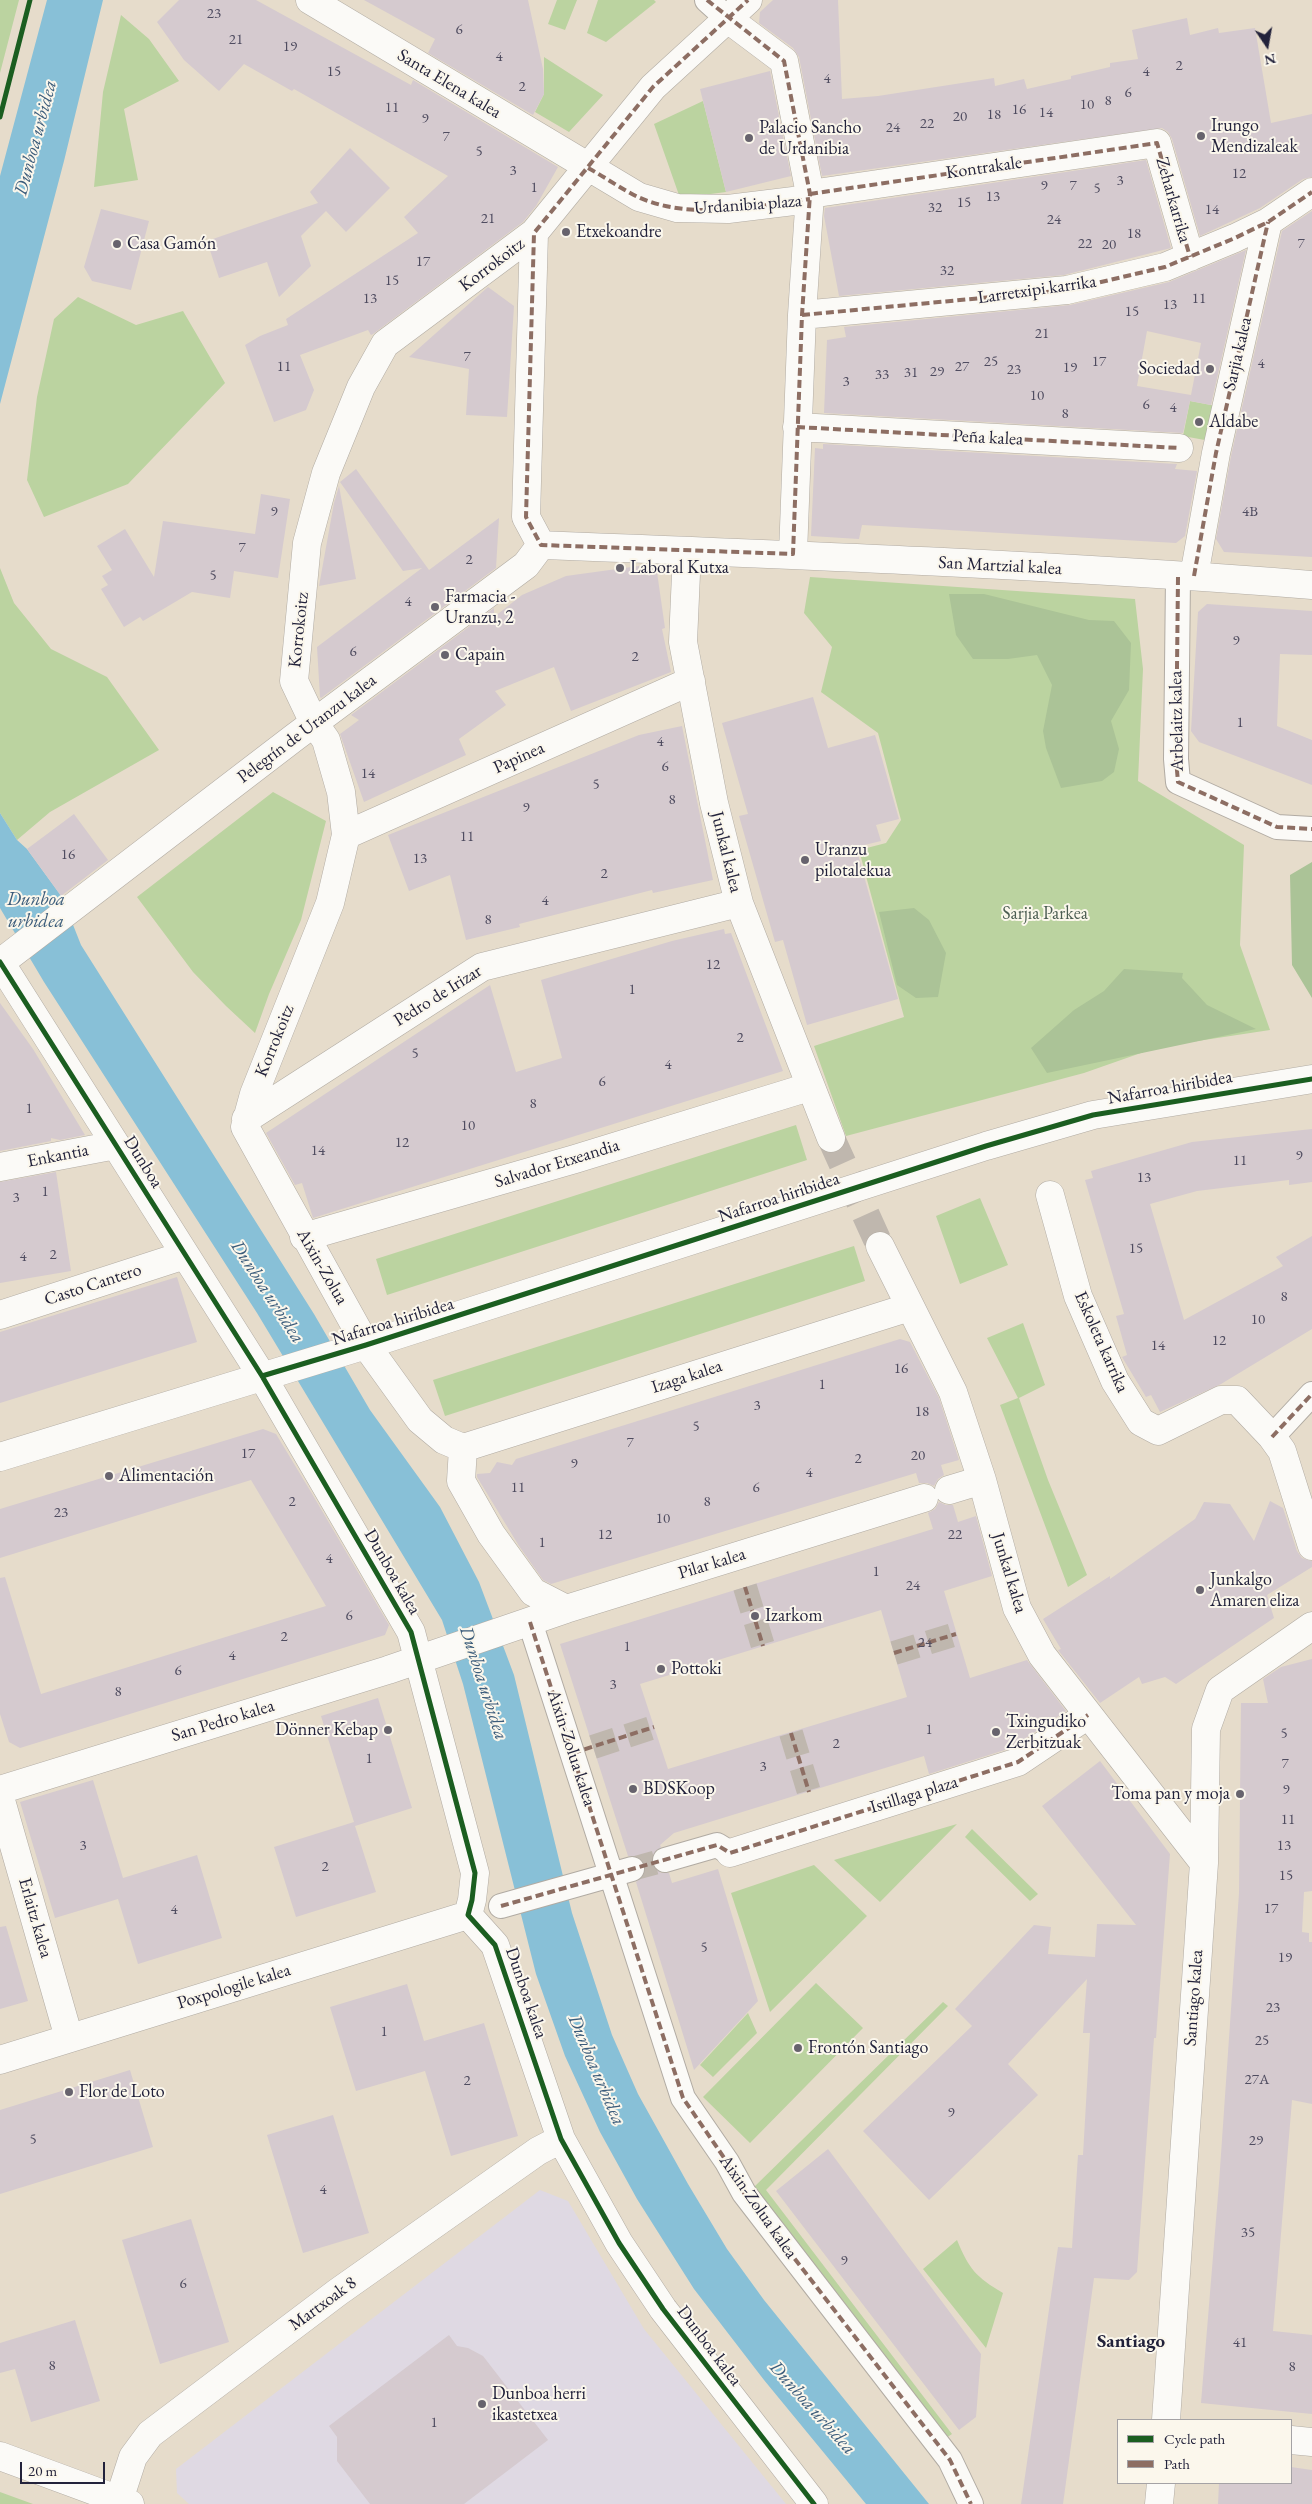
<!DOCTYPE html>
<meta charset="utf-8">
<style>
body{margin:0}
#map{position:relative;width:1312px;height:2504px;overflow:hidden;background:#e6dccb;font-family:"EB Garamond",serif}
canvas{display:block}
.legend{position:absolute;left:1117px;top:2419px;width:175px;height:65px;box-sizing:border-box;background:#fbf7ec;border:1px solid #a4a2a5;margin:0;padding:6px 9px;list-style:none;font-size:15px;color:#22223b}
.legend li{display:flex;align-items:center;gap:10px;height:25px}
.legend b{width:25px;border:1px solid #a4a2a5}
.north{position:absolute;left:1242px;top:20px;width:50px;height:50px;-webkit-text-stroke:4px #fbf7ec;paint-order:stroke;rotate:168deg;font-size:14px;font-weight:700;line-height:20px;text-align:center;color:#22223b}
.north::after{content:'';display:block;margin:auto;width:18px;height:22px;background:#22223b;clip-path:polygon(50% 0,100% 100%,50% 72%,0 100%)}
.scale{position:absolute;left:20px;top:2462px;width:85px;height:22px;box-sizing:border-box;border:2px solid #22223b;border-top:0;padding-left:6px;font-size:15px;line-height:18px;white-space:nowrap;color:#22223b;-webkit-text-stroke:4px #fbf7ec;paint-order:stroke}
</style>
<div id="map">
<canvas width="1312" height="2504"></canvas>
<ul class="legend">
<li><b style="height:6px;background:#1b5e20"></b>Cycle path</li>
<li><b style="height:6px;background:#8d6e63"></b>Path</li>
</ul>
<div class="north">N</div>
<div class="scale">20 m</div>
</div>
<script>
const ctx = document.querySelector('canvas').getContext('2d');
ctx.lineJoin = 'round';
function paint(path, color) { ctx.fillStyle = color; ctx.fill(path, 'evenodd'); }
function trace(path, color, width, dash) { ctx.strokeStyle = color; ctx.lineWidth = width; ctx.lineCap = dash ? 'butt' : 'round'; ctx.setLineDash(dash || []); ctx.stroke(path); }
function write(font, color, halo, rows, align = 'center') {
  ctx.font = font + ' "EB Garamond",serif'; ctx.lineWidth = 4; ctx.setLineDash([]); ctx.textBaseline = 'middle'; ctx.strokeStyle = halo; ctx.fillStyle = color; for (const [text, x, y, turn = 0] of rows) {
    ctx.save(); ctx.translate(x, y); ctx.rotate((+turn || 0) * Math.PI / 180); ctx.textAlign = isNaN(turn) ? turn : align; if (halo) ctx.strokeText(text, 0, 0); ctx.fillText(text, 0, 0); ctx.restore();
  }
}
paint(new Path2D(`
 M540 2190 568 2201 644 2329 786 2504H189L177 2493 176 2469Z`), '#dfd9e3');
paint(new Path2D(`
 M0 0H19L0 73Z
 M557 0H577L565 30 548 24Z
 M598 0H654L656 2 606 42 587 33Z
 M121 15 149 39 179 81 124 109 138 180 94 187 103 92Z
 M544 57 603 95 569 132 535 112 544 94Z
 M703 101 726 192 680 198 654 124Z
 M78 297 136 325 183 311 225 383 128 484 44 517 27 480 37 397 54 319Z
 M1190 401 1216 406 1210 441 1183 436Z
 M0 568 14 603 51 649 107 677 159 750 50 812 17 840 0 813Z
 M810 577 1135 599 1143 669 1138 781 1244 845 1240 945 1270 1030 1158 1047 1084 1073 846 1136 814 1046 904 1017 859 850 886 843 901 820 878 733 821 692 832 647 804 613Z
 M273 792 326 821 301 920 269 994 255 1033 226 1006 193 972 137 897Z
 M796 1125 807 1160 387 1295 376 1259Z
 M980 1198 1008 1265 960 1284 936 1216Z
 M854 1246 865 1281 445 1416 433 1380Z
 M1023 1323 1045 1385 1019 1398 1048 1480 1087 1575 1068 1587 1000 1405 1018 1398 987 1338Z
 M957 1824 880 1902 834 1860Z
 M972 1829 1038 1894 1030 1901 965 1837Z
 M814 1865 867 1916 770 2012 731 1893Z
 M816 1983 863 2028 750 2143 703 2097Z
 M943 2002 948 2006 766 2190 952 2434 940 2442 753 2188Z
 M748 2013 757 2033 713 2077 700 2065Z
 M957 2240C969 2269 976 2277 1003 2293L986 2348 923 2269Z
 M0 2492 33 2504H0Z`), '#bbd3a0');
paint(new Path2D(`
 M949 594H984L1089 620 1114 621 1131 643 1129 690 1111 721 1119 749 1114 772 1102 781 1061 788 1046 748 1043 731 1052 685 1037 655 1008 659H973L956 635Z
 M1312 862V998L1292 965 1290 875Z
 M914 908 929 920 946 953 938 997 916 998 897 985 879 912Z
 M1124 969 1183 973 1182 978 1207 1005 1256 1029 1047 1073 1031 1048 1074 1010 1104 991Z`), '#abc397');
paint(new Path2D(`
 M47 0H103L64 161 0 404V176Z
 M0 813 17 840 27 849 62 897 81 945 314 1314 370 1410 440 1507 479 1582 514 1675 572 1913 612 2035 638 2094 688 2184 727 2249 764 2300 929 2504H866L764 2380 694 2289 637 2199 600 2132 565 2056 536 1974 463 1684 442 1620 257 1313 44 982 0 908Z`), '#88c0d7');
paint(new Path2D(`
 M179 0H256L411 85 413 80 558 167 536 206 523 222 373 334 371 335 368 330 300 355 314 390 306 410 274 422 245 345 260 336 288 325 286 319 418 233 404 217 448 176 294 89 292 91 244 64 219 91 184 60 157 22Z
 M364 0H528L543 69 544 94 533 115 428 53 435 39Z
 M773 0H838L842 99 878 96 994 78 995 86 1024 79 1027 89 1071 79V76L1110 67V63L1138 59 1132 30 1187 18 1190 35 1218 28 1219 33 1255 28 1271 123 1312 114V177L1303 179 1260 208 1200 236 1172 139 1168 132 1162 128 822 176 799 57 793 48 759 23 760 12Z
 M770 71 791 176 726 192 700 89Z
 M350 148 390 188 346 232 326 211 301 236 311 266 279 297 267 262 219 278 207 241 318 203 310 192Z
 M1146 160 1171 248 1064 275 839 296 824 216 825 208Z
 M101 209 149 221 131 290 92 281 84 267Z
 M1312 211V557L1224 552 1216 539 1231 456 1282 231Z
 M1246 250 1211 405 1190 401 1183 433 824 413 827 340 846 337 844 327 1070 305 1169 282ZM1147 331 1201 343 1191 395 1137 386Z
 M488 287 514 306 507 417 466 415 469 369 409 357Z
 M823 444 1177 464 1175 469 1197 471 1185 536 1176 543 862 525 859 539 811 536 815 448 823 449Z
 M356 469 429 570 499 518 496 568 321 698 320 697 317 647 422 568 403 571 340 482Z
 M339 486 356 579 319 586 334 503Z
 M261 494 290 499 278 578 234 571 230 598 192 592 143 621 140 617 124 627 101 589 108 585 102 576 112 570 97 546 125 529 154 577 163 521 255 534Z
 M646 565H656L665 628 662 629 671 672 571 711 554 667 495 691 506 705 459 739 466 755 364 802 340 734 359 720 351 715 494 608V617L522 595 566 576Z
 M1207 604 1312 611V655L1280 654 1277 726 1312 740V785L1199 742 1191 731 1198 612Z
 M813 697 828 748 875 735 879 748 899 819 876 825 881 841 856 847 898 999 807 1025 783 940 775 942 739 816 748 814 722 723Z
 M682 726 713 880 653 893 652 890 519 924 520 927 466 940 450 875 409 891 388 835 639 735Z
 M74 814 108 860 61 896 27 849Z
 M724 929 725 934 731 933 783 1071 313 1218 302 1183 295 1185 266 1133 490 985 516 1072 562 1058 541 980 672 941Z
 M0 1003 33 1049 85 1135 60 1140 51 1138V1141L0 1151Z
 M1312 1129V1182L1289 1185V1180L1197 1191 1150 1204 1184 1320 1283 1266 1276 1257 1312 1236V1329L1221 1384 1160 1412 1151 1395 1146 1397 1122 1357 1127 1355 1116 1316 1124 1314 1085 1180 1093 1178 1091 1171 1192 1142Z
 M56 1172 71 1271 0 1283V1182Z
 M177 1277 197 1342 0 1403V1332Z
 M900 1339 910 1342 939 1398 959 1460 941 1465 944 1475 938 1479 934 1486 927 1483H919L916 1473 551 1584 543 1580 519 1546 477 1477V1474L490 1473 497 1462 512 1465 516 1459Z
 M263 1429 276 1434 311 1492 389 1625 385 1635 20 1748 9 1742 0 1714V1578L5 1577 41 1694 326 1606 251 1480 0 1558V1509Z
 M1270 1501 1283 1508 1297 1551 1302 1558 1312 1561V1567L1267 1595 1274 1618 1176 1684 1165 1677 1142 1684 1139 1677 1100 1703 1058 1650 1061 1649 1043 1619 1110 1576V1579L1195 1519 1204 1502 1230 1504 1254 1541Z
 M939 1502 946 1505H953L958 1522 976 1516 992 1576 944 1591 970 1678 1027 1660 1066 1711 1011 1748 929 1774 924 1756 674 1833 660 1845 661 1847 652 1856V1864L661 1873H669L672 1883 718 1869 758 2001 694 2070 636 1882 645 1873V1865L636 1856H628L560 1644 933 1529 928 1513 935 1509ZM881 1610 907 1697 668 1769 640 1684Z
 M1312 1659V1891L1304 1892 1302 1932 1309 1933V1942H1312V2104L1292 2100 1273 2331 1312 2335V2414L1201 2403 1219 2183 1239 1893 1241 1703H1268L1263 1679 1281 1667Z
 M378 1698 412 1808 355 1826 376 1892 296 1917 274 1847 354 1822 321 1716Z
 M1100 1761 1170 1854 1156 2038H1154L1137 2272 1129 2280 1094 2278 1063 2504H1021L1058 2247 1072 2248 1078 2155H1083L1090 2033H1083L1087 1979 1008 2064 1038 2095 929 2200 863 2131 972 2026 955 2009 1034 1925 1051 1927 1048 1954 1095 1957 1097 1924 1136 1925 1042 1806Z
 M93 1780 123 1878 197 1855 222 1938 138 1964 118 1899 55 1918 20 1802Z
 M6 1926 28 2001 0 2009V1927Z
 M407 1984 424 2041 484 2023 518 2136 451 2156 425 2071 356 2091 330 2007Z
 M130 2070 153 2147 0 2194V2110Z
 M333 2115 369 2233 303 2253 267 2135Z
 M828 2149 981 2354 976 2417 959 2430 776 2191Z
 M191 2219 229 2342 160 2364 122 2240Z
 M75 2320 100 2401 31 2422 15 2369 0 2373V2343Z
 M449 2335 457 2346 468 2348 483 2356 548 2440 464 2504H370L337 2461V2437L329 2426Z
 M1291 2467 1312 2470V2504H1218L1219 2483H1291Z`), '#d5cacf');
trace(new Path2D(`
 M745 1587 763 1646
 M894 1653 956 1634
 M791 1733 809 1792
 M593 1747 654 1727
 M632 1869 665 1860`), '#bfb7ae', 24, [24, 12]);
trace(new Path2D(`
 M831 1138 880 1246`), '#bfb7ae', 28, [28, 14]);
const pedestrian = new Path2D(`
 M707 0 728 19
 M1178 577 1176 759 1178 782 1277 827 1312 829
 M1272 1437 1312 1394
 M530 1622 683 2098 727 2162 744 2193 950 2460 971 2504
 M665 1860 717 1845 730 1853
 M501 1906 632 1869`);
const minor = new Path2D(`
 M310 0 639 197 677 208 728 209 810 199
 M728 19 784 61 810 194 802 315 793 554
 M810 194 1157 143 1190 257
 M802 315 1067 290 1165 267 1235 238 1268 222 1312 192
 M797 427 1179 448
 M541 545C798 555 1056 565 1312 585
 M541 545 526 517 534 233 653 87 748 0
 M687 551 683 642 714 803 739 903 831 1138
 M1194 576 1216 453 1268 222
 M346 835 691 681
 M0 962 262 1376 411 1632 475 1873 472 1900 468 1915 495 1945 561 2139 619 2243 663 2309 814 2504
 M0 963 295 737 526 565 541 545
 M246 1119 482 967 739 903
 M0 1167 116 1145
 M1050 1195 1078 1296 1115 1381 1141 1422 1158 1431 1221 1400H1237L1272 1437 1282 1451 1312 1546
 M304 1237 575 1159 809 1087
 M880 1246 953 1392 982 1480 1017 1608 1042 1655 1204 1863
 M0 1315 185 1255
 M463 1448 444 1440 420 1420 366 1345 245 1127 254 1094 330 903 346 835 341 792 326 740 314 723 294 681 307 543 326 473 361 387 385 344 534 233
 M463 1448 910 1307
 M463 1448 461 1481 491 1534 533 1592 566 1609
 M949 1490 982 1480
 M0 1790 388 1670 566 1609 924 1498
 M0 1797 69 2038
 M730 1853 1018 1762 1088 1715
 M0 2060 468 1915
 M1166 2420 1204 1863 1206 1729 1220 1690 1312 1626
 M1291 2440 1312 2442
 M0 2456 130 2504
 M119 2500 133 2457 150 2434 338 2292 538 2151 561 2139
 M1159 2504 1161 2483`);
const secondary = new Path2D(`
 M0 1457 366 1345 986 1146 1093 1115 1312 1079`);
trace(pedestrian, '#b1aba3', 26);
trace(minor, '#b1aba3', 29);
trace(secondary, '#b1aba3', 29);
trace(pedestrian, '#fbfaf7', 24);
trace(minor, '#fbfaf7', 28);
trace(secondary, '#fbfaf7', 28);
trace(new Path2D(`
 M707 0 784 61 810 194 802 315 793 554 541 545 526 517 534 233 653 87 748 0
 M588 168C605 177 621 189 638 197 691 221 755 206 810 199
 M810 194 1157 143 1190 257
 M802 315 1067 290 1165 267 1235 238 1268 222 1312 192
 M797 427 1179 448
 M1194 576 1216 453 1268 222
 M1178 577 1176 759 1178 782 1277 827 1312 829
 M1272 1437 1312 1394
 M745 1587 763 1646
 M530 1622 683 2098 727 2162 744 2193 950 2460 971 2504
 M894 1653 956 1634
 M791 1733 809 1792
 M573 1753 654 1727
 M501 1906 717 1845 730 1853 1018 1762 1088 1715`), '#8d6e63', 4, [8, 4]);
trace(new Path2D(`
 M0 117 30 0
 M0 962 262 1376 411 1632 475 1873 472 1900 468 1915 495 1945 561 2139 619 2243 663 2309 814 2504
 M262 1376 366 1345 986 1146 1093 1115 1312 1079`), '#1b5e20', 5);
for (const [x, y, r, color] of [
 [1201,136,5,"#67636d"],
 [749,138,5,"#67636d"],
 [566,232,5,"#67636d"],
 [117,244,5,"#67636d"],
 [1210,369,5,"#67636d"],
 [1199,422,5,"#67636d"],
 [620,568,5,"#67636d"],
 [435,607,5,"#67636d"],
 [445,655,5,"#67636d"],
 [805,860,5,"#67636d"],
 [109,1476,5,"#67636d"],
 [1200,1590,5,"#67636d"],
 [755,1616,5,"#67636d"],
 [661,1669,5,"#67636d"],
 [388,1730,5,"#67636d"],
 [996,1732,5,"#67636d"],
 [633,1789,5,"#67636d"],
 [1240,1794,5,"#67636d"],
 [798,2048,5,"#67636d"],
 [69,2092,5,"#67636d"],
 [482,2404,5,"#67636d"]
]) { const dot = new Path2D(); dot.arc(x, y, r, 0, 2 * Math.PI); ctx.fillStyle = color; ctx.fill(dot); trace(dot, '#fbf7ec', 2); }
write('15px', '#4f4c60', null, [
 ["23",214,14],
 ["6",459,30],
 ["21",236,40],
 ["19",290,47],
 ["4",499,57],
 ["2",1179,66],
 ["15",334,72],
 ["4",1146,72],
 ["4",827,79],
 ["2",522,87],
 ["6",1128,93],
 ["8",1108,101],
 ["10",1087,105],
 ["11",392,108],
 ["16",1019,110],
 ["14",1046,113],
 ["18",994,115],
 ["20",960,117],
 ["9",425,119],
 ["22",927,124],
 ["24",893,128],
 ["7",446,137],
 ["5",479,152],
 ["3",513,171],
 ["12",1239,174],
 ["3",1120,181],
 ["9",1044,186],
 ["7",1073,186],
 ["1",534,188],
 ["5",1097,189],
 ["13",993,197],
 ["15",964,203],
 ["32",935,208],
 ["14",1212,210],
 ["21",488,219],
 ["24",1054,220],
 ["18",1134,234],
 ["22",1085,244],
 ["7",1301,244],
 ["20",1109,245],
 ["17",423,262],
 ["32",947,271],
 ["15",392,281],
 ["13",370,299],
 ["11",1199,299],
 ["13",1170,305],
 ["15",1132,312],
 ["21",1042,334],
 ["7",467,357],
 ["25",991,362],
 ["17",1099,362],
 ["4",1261,364],
 ["11",284,367],
 ["27",962,367],
 ["19",1070,368],
 ["23",1014,370],
 ["29",937,372],
 ["31",911,373],
 ["33",882,375],
 ["3",846,382],
 ["10",1037,396],
 ["6",1146,405],
 ["4",1173,408],
 ["8",1065,414],
 ["9",274,512],
 ["4B",1250,512],
 ["7",242,548],
 ["2",469,560],
 ["5",213,576],
 ["4",408,602],
 ["9",1236,641],
 ["6",353,652],
 ["2",635,657],
 ["1",1240,723],
 ["4",660,742],
 ["6",665,767],
 ["14",368,774],
 ["5",596,785],
 ["8",672,800],
 ["9",526,808],
 ["11",467,837],
 ["16",68,855],
 ["13",420,859],
 ["2",604,874],
 ["4",545,901],
 ["8",488,920],
 ["12",713,965],
 ["1",632,990],
 ["2",740,1038],
 ["5",415,1054],
 ["4",668,1065],
 ["6",602,1082],
 ["8",533,1104],
 ["1",29,1109],
 ["10",468,1126],
 ["12",402,1143],
 ["14",318,1151],
 ["9",1299,1156],
 ["11",1240,1161],
 ["13",1144,1178],
 ["1",45,1192],
 ["3",16,1198],
 ["15",1136,1249],
 ["2",53,1255],
 ["4",23,1257],
 ["8",1284,1297],
 ["10",1258,1320],
 ["12",1219,1341],
 ["14",1158,1346],
 ["16",901,1369],
 ["1",822,1385],
 ["3",757,1406],
 ["18",922,1412],
 ["5",696,1427],
 ["7",630,1443],
 ["17",248,1454],
 ["20",918,1456],
 ["2",858,1459],
 ["9",574,1464],
 ["4",809,1473],
 ["11",518,1488],
 ["6",756,1488],
 ["2",292,1502],
 ["8",707,1502],
 ["23",61,1513],
 ["10",663,1519],
 ["12",605,1535],
 ["22",955,1535],
 ["1",542,1543],
 ["4",329,1559],
 ["1",876,1572],
 ["24",913,1586],
 ["6",349,1616],
 ["2",284,1637],
 ["24",925,1643],
 ["1",627,1647],
 ["4",232,1656],
 ["6",178,1671],
 ["3",613,1685],
 ["8",118,1692],
 ["1",929,1730],
 ["5",1284,1734],
 ["2",836,1744],
 ["1",369,1759],
 ["7",1285,1764],
 ["3",763,1767],
 ["9",1286,1790],
 ["11",1288,1820],
 ["3",83,1846],
 ["13",1284,1846],
 ["2",325,1867],
 ["15",1286,1876],
 ["17",1271,1909],
 ["4",174,1910],
 ["5",704,1948],
 ["19",1285,1958],
 ["23",1273,2008],
 ["1",384,2032],
 ["25",1262,2041],
 ["27A",1257,2080],
 ["2",467,2081],
 ["9",951,2113],
 ["5",33,2140],
 ["29",1256,2141],
 ["4",323,2190],
 ["35",1248,2233],
 ["9",844,2261],
 ["6",183,2284],
 ["41",1240,2343],
 ["8",52,2366],
 ["8",1292,2367],
 ["1",434,2423]
]);
write('18px', '#22223b', '#fbf7ec', [
 ["Santa Elena kalea",449,84,31],
 ["Kontrakale",984,168,-8],
 ["Zeharkarrika",1173,200,74],
 ["Urdanibia plaza",748,205,-4],
 ["Korrokoitz",492,265,-37],
 ["Larretxipi karrika",1037,290,-8],
 ["Sarjia kalea",1238,354,-77],
 ["Peña kalea",988,438,3],
 ["San Martzial kalea",1000,566,3],
 ["Korrokoitz",299,630,-84],
 ["Arbelaitz kalea",1177,721,-91],
 ["Pelegrín de Uranzu kalea",307,729,-37],
 ["Papinea",519,758,-24],
 ["Junkal kalea",726,852,76],
 ["Pedro de Irizar",438,996,-32],
 ["Korrokoitz",275,1041,-68],
 ["Nafarroa hiribidea",1170,1088,-10],
 ["Enkantia",58,1156,-11],
 ["Dunboa",143,1162,58],
 ["Salvador Etxeandia",557,1164,-17],
 ["Nafarroa hiribidea",779,1198,-18],
 ["Aixin-Zolua",322,1267,60],
 ["Casto Cantero",93,1285,-18],
 ["Nafarroa hiribidea",393,1322,-17],
 ["Eskoleta karrika",1101,1342,66],
 ["Izaga kalea",687,1377,-18],
 ["Pilar kalea",712,1564,-17],
 ["Dunboa kalea",392,1572,60],
 ["Junkal kalea",1009,1573,73],
 ["San Pedro kalea",223,1721,-17],
 ["Aixin-Zolua kalea",571,1748,72],
 ["Istillaga plaza",914,1795,-17],
 ["Erlaitz kalea",35,1918,74],
 ["Poxpologile kalea",234,1987,-17],
 ["Dunboa kalea",526,1993,71],
 ["Santiago kalea",1194,1998,-86],
 ["Aixin-Zolua kalea",758,2207,55],
 ["Martxoak 8",323,2304,-36],
 ["Dunboa kalea",709,2346,53]
]);
write('18px', '#22223b', '#fbf7ec', [
 ["Irungo",1211,126],
 ["Mendizaleak",1211,147],
 ["Palacio Sancho",759,128],
 ["de Urdanibia",759,149],
 ["Etxekoandre",576,232],
 ["Casa Gamón",127,244],
 ["Sociedad",1200,369,"right"],
 ["Aldabe",1209,422],
 ["Laboral Kutxa",630,568],
 ["Farmacia -",445,597],
 ["Uranzu, 2",445,618],
 ["Capain",455,655],
 ["Uranzu",815,850],
 ["pilotalekua",815,871],
 ["Alimentación",119,1476],
 ["Junkalgo",1210,1580],
 ["Amaren eliza",1210,1601],
 ["Izarkom",765,1616],
 ["Pottoki",671,1669],
 ["Txingudiko",1006,1722],
 ["Zerbitzuak",1006,1743],
 ["Dönner Kebap",378,1730,"right"],
 ["BDSKoop",643,1789],
 ["Toma pan y moja",1230,1794,"right"],
 ["Frontón Santiago",808,2048],
 ["Flor de Loto",79,2092],
 ["Dunboa herri",492,2394],
 ["ikastetxea",492,2415]
], 'left');
write('18px', '#4b5d52', '#fbf7ec', [
 ["Sarjia Parkea",1045,914]
]);
write('italic 19px', '#3b5c7b', '#fbf7ec', [
 ["Dunboa urbidea",36,138,-75],
 ["Dunboa",36,900],
 ["urbidea",36,922],
 ["Dunboa urbidea",267,1292,57],
 ["Dunboa urbidea",483,1683,72],
 ["Dunboa urbidea",596,2070,67],
 ["Dunboa urbidea",812,2408,48]
]);
write('bold 19px', '#22223b', '#fbf7ec', [
 ["Santiago",1131,2342]
]);
</script>
